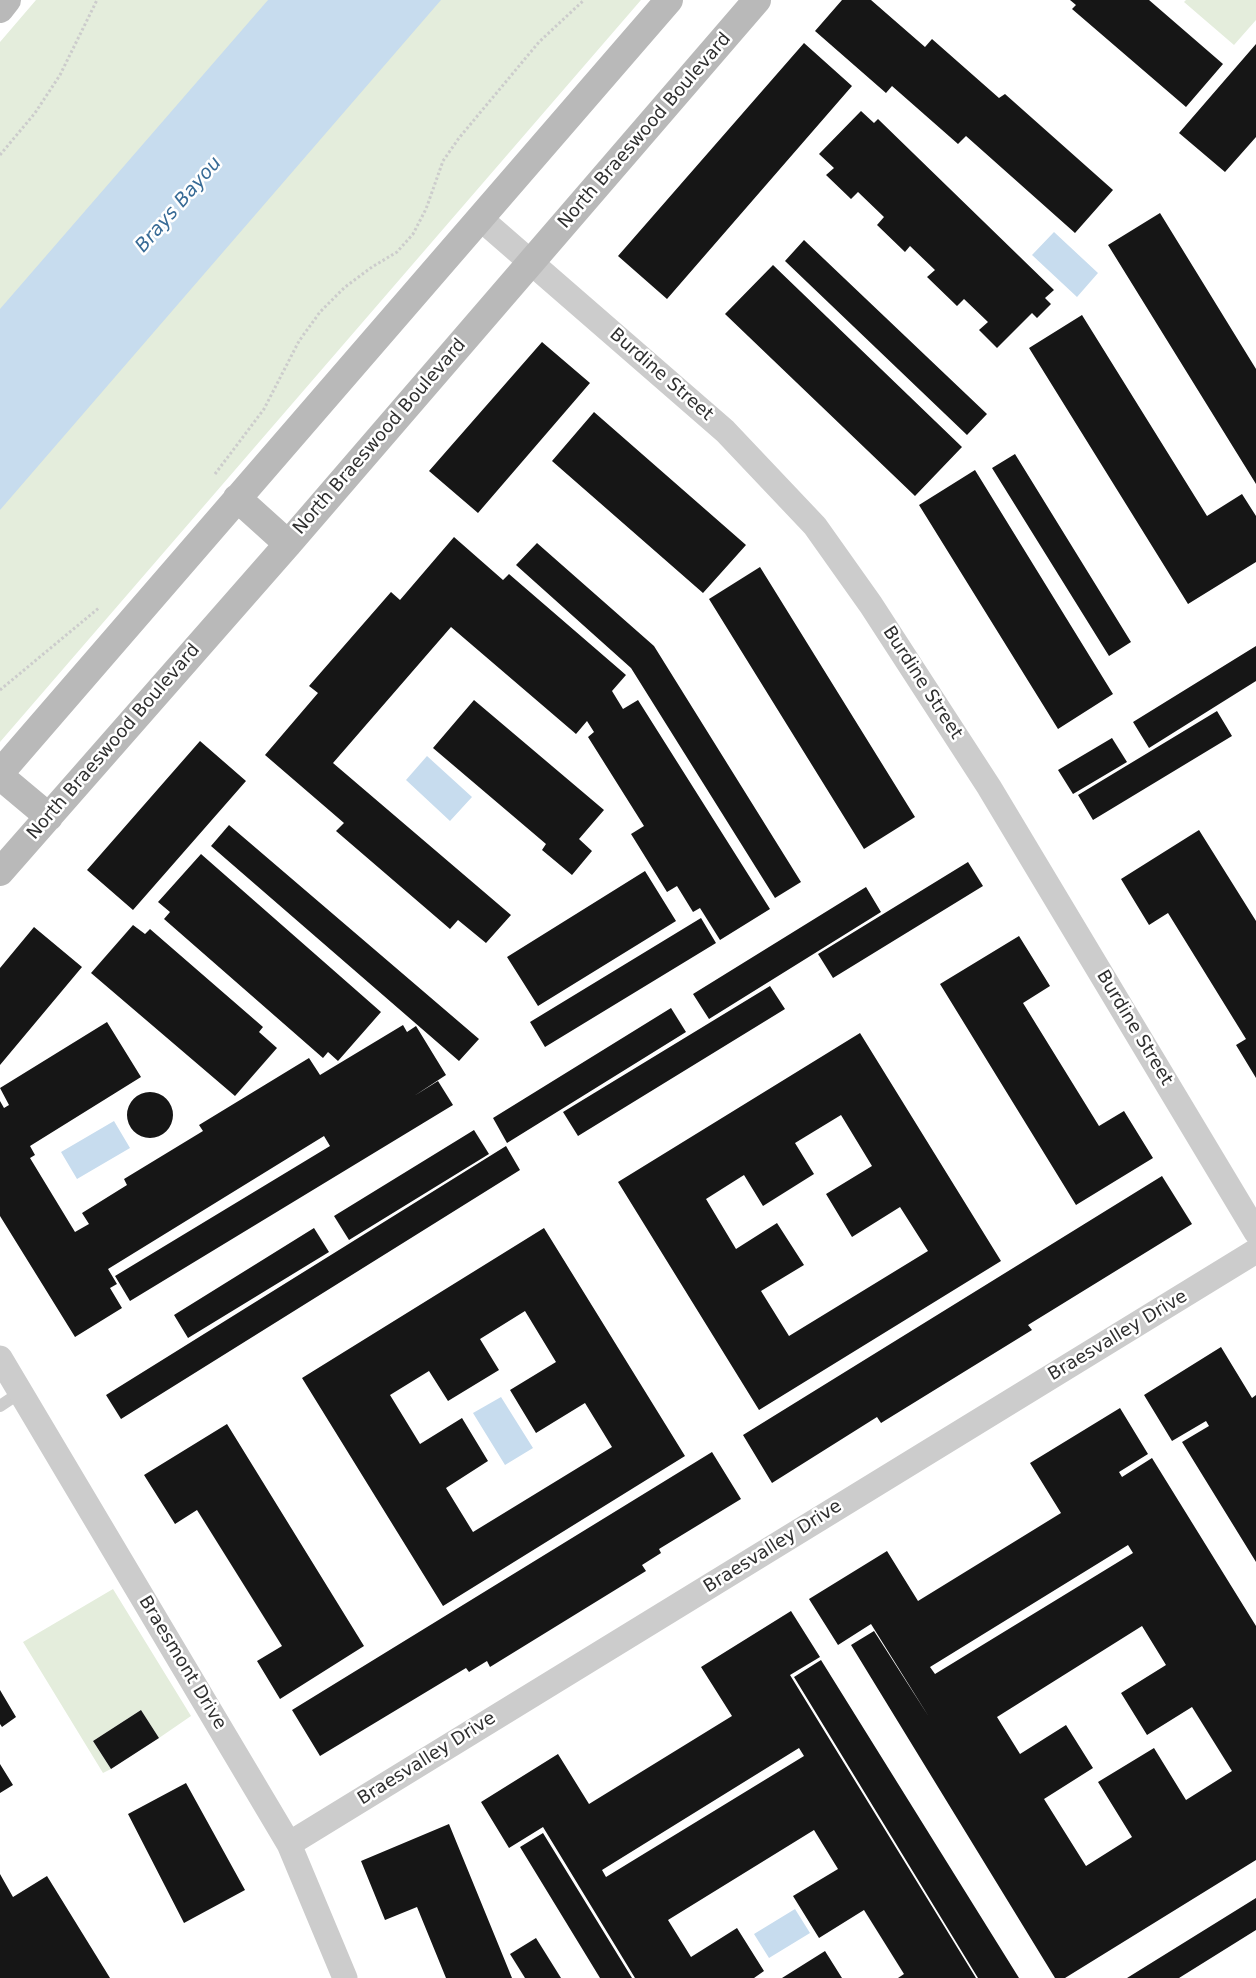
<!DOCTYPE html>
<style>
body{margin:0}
canvas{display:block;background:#fff}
</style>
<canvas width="1256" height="1978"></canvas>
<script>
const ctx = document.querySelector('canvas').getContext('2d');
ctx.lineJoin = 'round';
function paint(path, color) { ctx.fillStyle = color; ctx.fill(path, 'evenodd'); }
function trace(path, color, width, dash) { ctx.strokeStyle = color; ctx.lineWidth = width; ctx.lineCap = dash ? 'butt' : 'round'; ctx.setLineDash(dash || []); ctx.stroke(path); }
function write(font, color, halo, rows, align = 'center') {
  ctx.font = font + ' "DejaVu Sans",sans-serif'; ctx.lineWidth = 5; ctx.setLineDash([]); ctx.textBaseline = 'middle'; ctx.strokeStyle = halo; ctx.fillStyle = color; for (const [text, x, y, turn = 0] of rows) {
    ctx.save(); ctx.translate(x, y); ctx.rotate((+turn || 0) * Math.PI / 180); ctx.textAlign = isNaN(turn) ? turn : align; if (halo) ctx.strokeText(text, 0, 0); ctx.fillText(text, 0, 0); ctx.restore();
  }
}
paint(new Path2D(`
 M36 0H641L0 742V42Z
 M1186 0H1256V20L1234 45 1184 2Z
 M113 1589 191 1716 159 1738 141 1710 93 1741 111 1769 103 1773 23 1642Z`), '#e4eddc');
paint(new Path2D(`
 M268 0H441L0 510V309Z
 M1054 232 1098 273 1077 297 1032 255Z
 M427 756 472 797 450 821 406 780Z
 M114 1121 130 1148 77 1179 61 1152Z
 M501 1397 533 1448 505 1465 473 1413Z
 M795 1909 810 1933 769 1958 754 1934Z`), '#c7dcee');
paint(new Path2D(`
 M842 0H871L925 47 932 39 999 98 1005 94 1113 190 1075 233 966 136 958 144 892 86 886 93 815 31Z
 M1070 0H1149L1223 64 1186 107 1072 9 1076 5Z
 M804 43 852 86 667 299 618 256Z
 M1256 44V137L1225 172 1179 133Z
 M861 111 874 123 878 119 1054 290 1045 298 1051 304 1037 318 1032 313 997 348 979 330 988 322 964 299 957 306 927 277 935 270 910 246 905 252 877 225 884 217 858 192 851 199 826 175 834 168 819 154Z
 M1160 213 1256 369V484L1108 245Z
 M804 240 987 414 967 435 785 261Z
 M773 265 962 447 915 496 725 314Z
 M1082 315 1207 516 1242 494 1256 516V562L1188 604 1029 348Z
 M542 342 590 383 478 513 429 471Z
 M594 412 746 545 703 593 552 461Z
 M1015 454 1131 642 1109 656 992 468Z
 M975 470 1113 694 1058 729 919 505Z
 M454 537 503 580 509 574 626 675 612 691 623 709 638 700 770 909 720 940 700 908 693 912 677 886 667 892 631 834 644 826 588 737 594 732 587 721 576 734 451 627 333 763 511 915 486 943 458 920 450 929 336 831 344 823 265 755 318 693 309 686 391 592 400 600Z
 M537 543 654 646 801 882 775 898 631 668 516 565Z
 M760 567 915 817 864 849 709 599Z
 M1256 646V681L1149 748 1133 722Z
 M474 700 604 810 579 839 592 851 572 875 542 850 546 844 433 748Z
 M1217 711 1232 736 1093 820 1078 795Z
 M1112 738 1127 762 1073 794 1058 770Z
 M200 741 246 781 133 910 87 870Z
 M229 825 479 1039 459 1061 211 846Z
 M1199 830 1256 921V1078L1236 1045 1246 1039 1168 913 1149 925 1121 879Z
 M201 854 381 1012 338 1061 328 1052 323 1058 164 919 170 912 158 902Z
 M968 862 983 886 833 978 818 954Z
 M645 871 676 921 538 1006 507 957Z
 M866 887 881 912 709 1019 693 994Z
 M701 918 716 943 545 1047 530 1022Z
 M133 925 145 934 150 929 263 1027 259 1032 277 1048 235 1096 91 973Z
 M34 927 82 967 0 1065V968Z
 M1019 936 1050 986 1023 1003 1099 1126 1124 1111 1153 1158 1076 1205 940 984Z
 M770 986 785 1009 578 1136 563 1112Z
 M671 1008 686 1032 507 1143 493 1118Z
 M107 1022 141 1077 30 1146 35 1155 30 1158 75 1232 89 1224 82 1213 127 1185 124 1179 203 1131 199 1125 309 1058 320 1075 403 1025 407 1032 416 1026 446 1075 414 1096 438 1081 453 1105 130 1301 115 1276 330 1146 324 1136 108 1269 117 1284 110 1288 122 1308 75 1337 0 1216V1101L4 1108 9 1105 0 1088Z
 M860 1033 1001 1261 759 1410 618 1182ZM841 1115 872 1166 826 1194 852 1237 900 1207 928 1251 789 1336 761 1291 804 1265 777 1223 736 1249 706 1199 744 1175 763 1206 814 1174 795 1143Z
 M127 1115a23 23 0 1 1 46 0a23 23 0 1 1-46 0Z
 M474 1130 489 1154 349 1240 334 1216Z
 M506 1146 520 1170 121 1419 106 1395Z
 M1162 1176 1192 1224 1028 1325 1032 1330 881 1423 877 1417 772 1483 743 1435Z
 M314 1228 329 1252 188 1338 174 1315Z
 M544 1228 685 1456 443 1606 302 1378ZM525 1311 556 1362 510 1390 536 1433 585 1403 612 1447 473 1532 446 1488 488 1461 462 1418 420 1444 390 1395 429 1371 448 1401 499 1370 480 1339Z
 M1221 1347 1252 1398 1256 1395V1562L1182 1442 1209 1426 1206 1421 1172 1441 1144 1395Z
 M1120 1408 1148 1454 1119 1472 1122 1477 1152 1458 1256 1626V1860L1065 1978H1055L851 1645 874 1631 929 1717 871 1624 838 1645 809 1599 887 1551 918 1601 1061 1513 1030 1463ZM1128 1545 1133 1553 935 1674 930 1667ZM1142 1626 1166 1665 1121 1693 1147 1735 1192 1707 1232 1771 1186 1800 1154 1748 1098 1782 1132 1837 1086 1866 1044 1799 1093 1768 1066 1725 1020 1754 997 1717Z
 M227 1424 364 1646 280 1699 257 1661 282 1646 197 1510 175 1524 144 1475Z
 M712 1452 741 1499 659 1549 661 1553 642 1565 646 1571 490 1667 487 1661 469 1672 466 1668 320 1756 292 1710Z
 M791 1611 820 1657 790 1675 976 1978H898L904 1974 864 1910 819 1938 793 1896 838 1869 814 1830 668 1920 691 1957 737 1928 764 1971 754 1978H635L543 1827 509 1848 481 1802 558 1754 589 1804 732 1716 701 1667ZM799 1748 804 1756 606 1877 602 1870Z
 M821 1660 1019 1978H978L794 1677Z
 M0 1690 16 1717 2 1727 0 1724Z
 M141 1710 159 1738 111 1769 93 1741Z
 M0 1764 13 1785 0 1793Z
 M186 1783 245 1890 184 1923 128 1814Z
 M449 1824 512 1978H446L417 1907 385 1920 361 1861Z
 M543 1833 632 1978H600L520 1847Z
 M0 1874 13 1897 47 1876 110 1978H0Z
 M1256 1898V1930L1179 1978H1127Z
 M536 1938 561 1978H525L510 1954Z
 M825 1951 842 1978H782Z`), '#161616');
trace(new Path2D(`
 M0 155 35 113 60 75 97 0
 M215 474 264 409 299 341 320 312 345 287 372 267 397 252 413 234 426 209 443 161 459 138 539 42 584 0
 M0 690 100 607`), '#ccc', 3, [2.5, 2.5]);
trace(new Path2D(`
 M0 1406 21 1392`), '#ccc', 12);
trace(new Path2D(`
 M481 219 725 431 815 526 871 605 989 787 1256 1232
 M0 1358 289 1844 345 1978
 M289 1844 1256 1251`), '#ccc', 25);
trace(new Path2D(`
 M0 9 7 0
 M237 498 288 544
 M0 773 669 0
 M0 776 49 817
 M0 872 288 544 757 0`), '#b9b9b9', 28);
write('18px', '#2f2f2f', '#fff', [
 ["North Braeswood Boulevard",645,131,-49],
 ["Burdine Street",661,375,41],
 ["North Braeswood Boulevard",380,437,-49],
 ["Burdine Street",922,683,57],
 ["North Braeswood Boulevard",114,742,-49],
 ["Burdine Street",1134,1028,59],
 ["Braesvalley Drive",1118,1336,-31],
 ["Braesvalley Drive",773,1547,-32],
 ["Braesmont Drive",182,1663,59],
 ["Braesvalley Drive",427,1759,-32]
]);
write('italic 19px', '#386b96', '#fff', [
 ["Brays Bayou",179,205,-49]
]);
</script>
